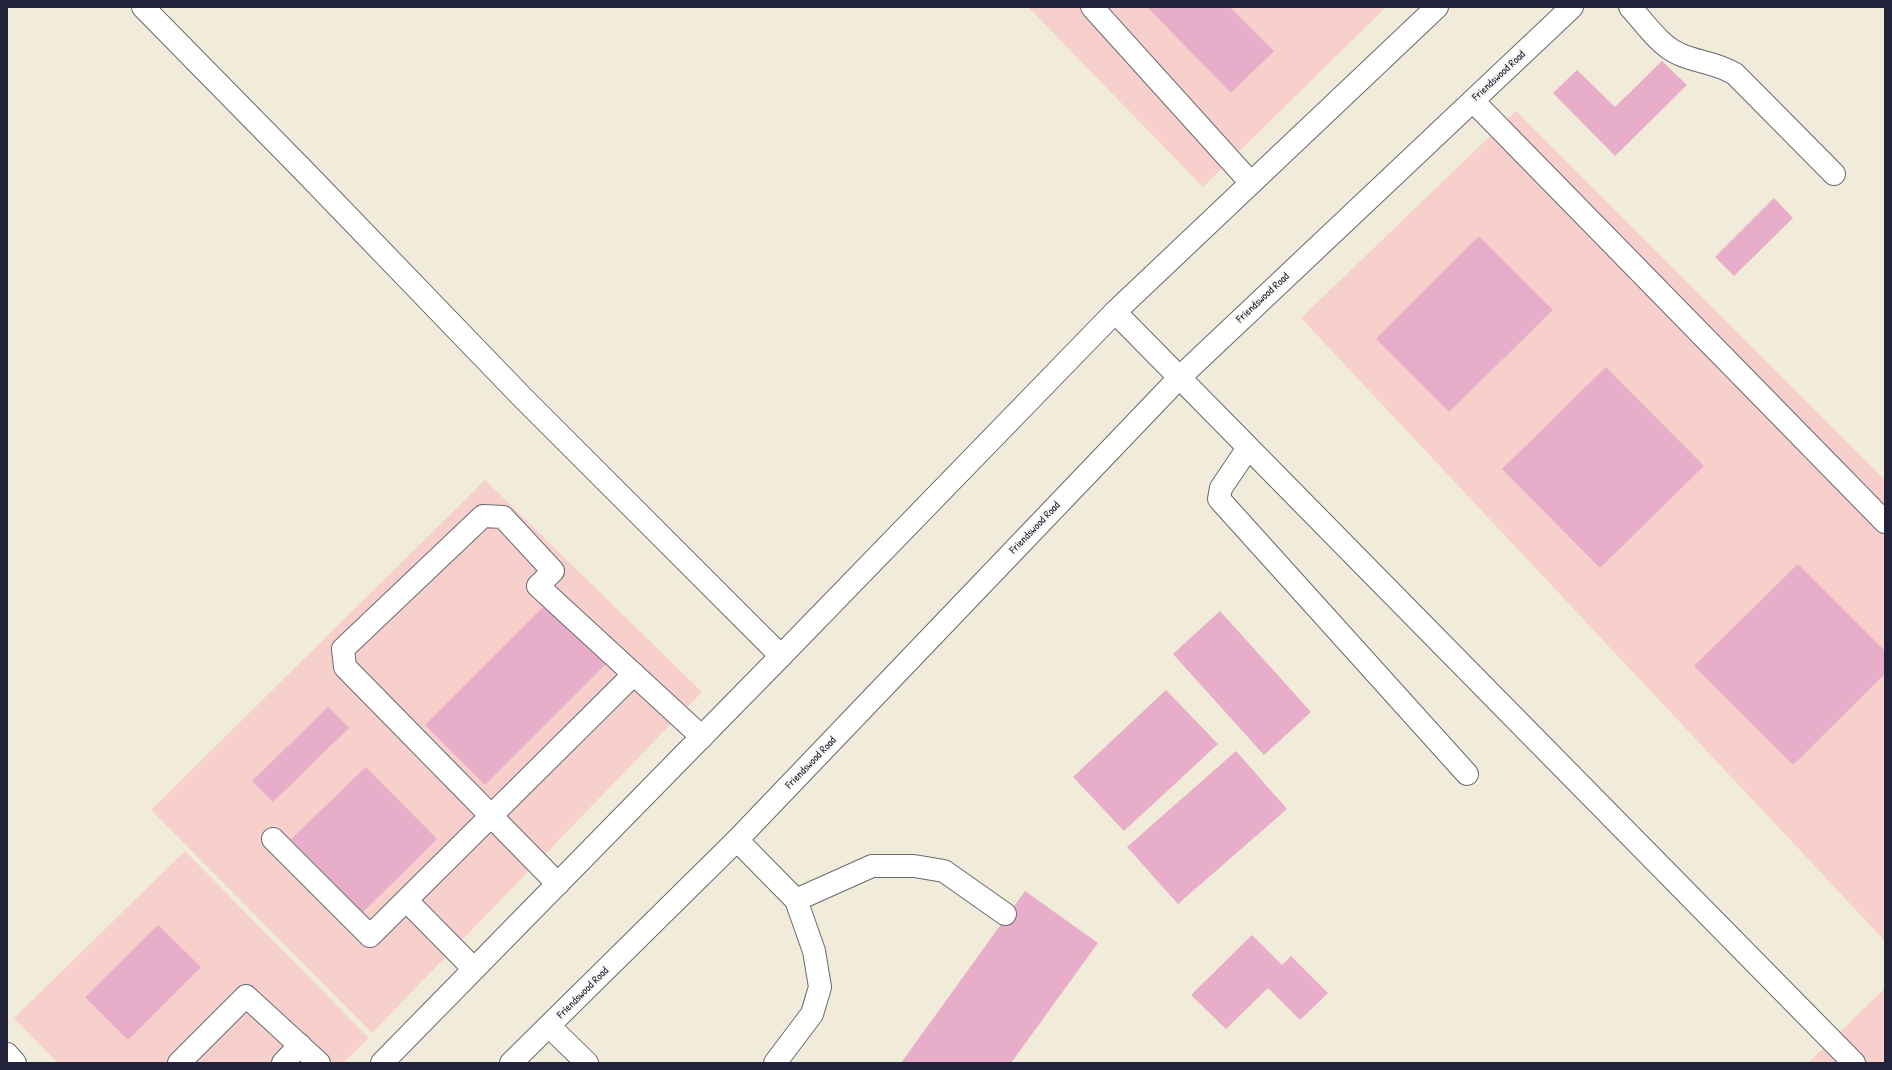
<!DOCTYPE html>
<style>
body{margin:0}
#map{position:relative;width:1892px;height:1070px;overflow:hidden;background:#f0ecd9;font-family:"Patrick Hand",sans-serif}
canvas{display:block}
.frame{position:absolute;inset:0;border:8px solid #22223b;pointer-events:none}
</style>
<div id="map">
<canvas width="1892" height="1070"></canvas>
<div class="frame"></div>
</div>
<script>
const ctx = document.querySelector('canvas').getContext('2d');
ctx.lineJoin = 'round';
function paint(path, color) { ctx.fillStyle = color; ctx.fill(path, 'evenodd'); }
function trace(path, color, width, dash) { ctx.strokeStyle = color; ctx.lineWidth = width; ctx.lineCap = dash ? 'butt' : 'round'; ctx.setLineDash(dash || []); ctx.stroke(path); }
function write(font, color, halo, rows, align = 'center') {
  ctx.font = font + ' "Patrick Hand",sans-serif'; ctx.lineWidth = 4; ctx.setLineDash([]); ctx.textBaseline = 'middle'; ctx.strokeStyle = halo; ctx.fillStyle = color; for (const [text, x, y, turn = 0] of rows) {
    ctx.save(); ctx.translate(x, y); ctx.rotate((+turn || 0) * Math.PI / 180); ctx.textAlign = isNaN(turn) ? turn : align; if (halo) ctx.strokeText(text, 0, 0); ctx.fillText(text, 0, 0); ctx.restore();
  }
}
paint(new Path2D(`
 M1028 7H1386L1203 187Z
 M1516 111 1885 480V941L1301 318Z
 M485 480 702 692 372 1033 151 810Z
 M185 851 369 1038 343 1063H58L14 1018Z
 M1885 988V1063H1808Z`), '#f7d0cc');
paint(new Path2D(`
 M1147 7H1230L1274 51 1231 93Z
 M1662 61 1687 85 1615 156 1553 93 1577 70 1615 107Z
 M1774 198 1793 218 1734 276 1715 257Z
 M1479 236 1553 310 1449 412 1376 339Z
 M1606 367 1704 466 1600 568 1502 469Z
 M1798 564 1885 651V674L1793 765 1694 666Z
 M547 603 607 663 485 785 425 725Z
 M1220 611 1311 712 1264 755 1173 654Z
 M1166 690 1218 744 1124 831 1073 777Z
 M328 707 349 728 273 802 252 781Z
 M1236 751 1287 809 1178 904 1127 847Z
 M366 767 437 839 363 912 291 839Z
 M1025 891 1098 943 1011 1063H901Z
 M158 925 201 967 128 1040 85 997Z
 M1252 935 1282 965 1291 956 1328 993 1300 1020 1268 988 1226 1029 1191 995Z`), '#e8adc8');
const minor = new Path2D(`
 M143 7 307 174 523 398 781 656
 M1092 7 1251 183
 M1630 7C1644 22 1660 46 1679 54 1699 63 1715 62 1735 74L1834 174
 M1473 101 1885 522
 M1115 312 1854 1063
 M1248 448 1221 488 1219 499 1467 774
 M273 839 370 936 634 674
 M737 840 796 900 814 951 820 987 812 1014 775 1063
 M558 884 345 667 343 649 483 516 503 517 553 571 538 586 702 737
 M796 900 872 866H914L944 871 1005 914
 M407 901 474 969
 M549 1026 587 1063
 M7 1054 15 1063
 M179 1063 246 996 319 1063
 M283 1063 300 1045`);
const major = new Path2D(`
 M382 1063 781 656 1115 312 1437 7
 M511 1063 737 840 1179 378 1572 7`);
trace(minor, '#6a6972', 24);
trace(major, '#6a6972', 24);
trace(minor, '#fff', 22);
trace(major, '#fff', 22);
write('11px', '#22223b', '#f6f6f2', [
 ["Friendswood Road",1499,76,-43],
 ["Friendswood Road",1263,298,-43],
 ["Friendswood Road",1035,528,-46],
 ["Friendswood Road",811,763,-46],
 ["Friendswood Road",583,993,-45]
]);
</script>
